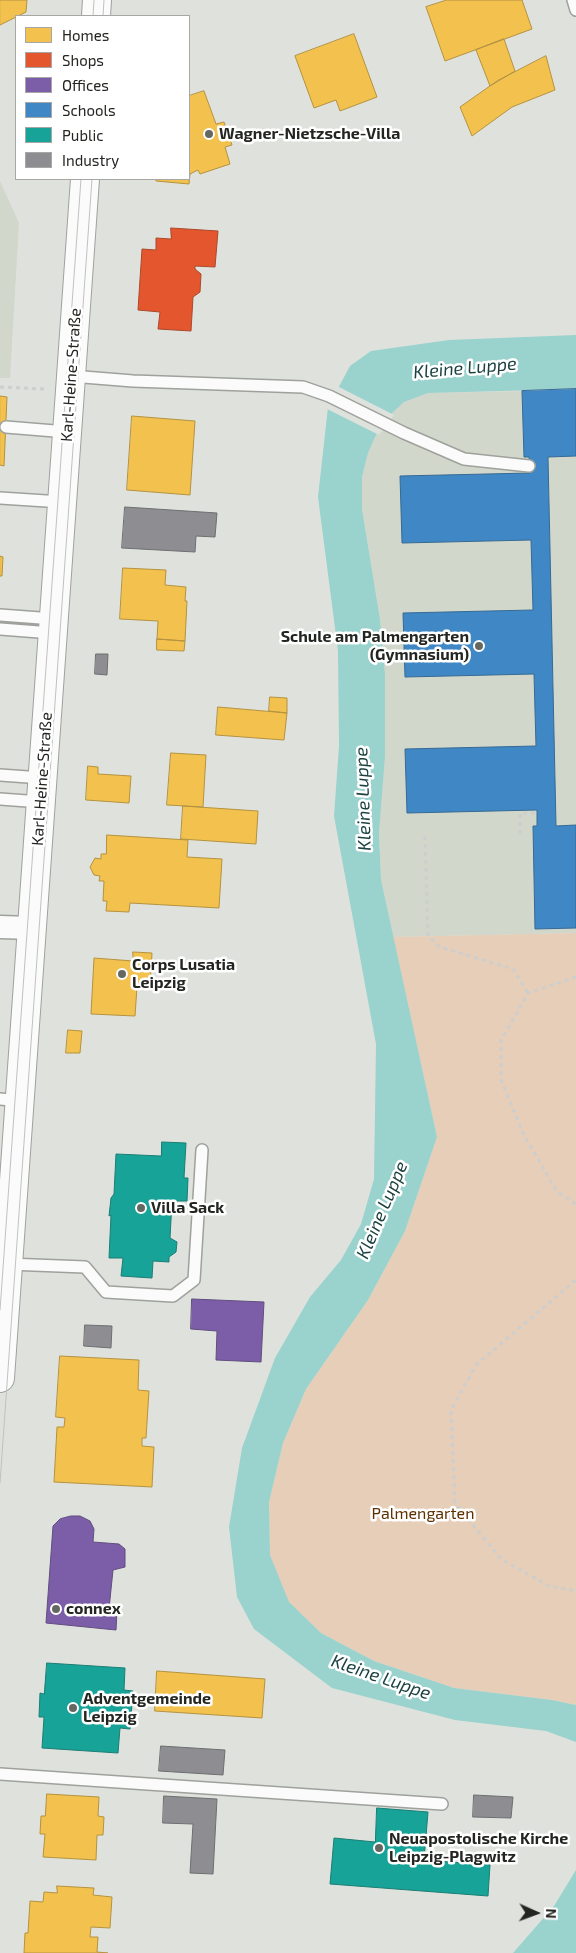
<!DOCTYPE html>
<meta charset="utf-8">
<style>
body{margin:0}
#map{position:relative;width:576px;height:1953px;overflow:hidden;background:#dfe2dc;font-family:"Exo 2",sans-serif}
canvas{display:block}
.legend{position:absolute;left:15px;top:15px;width:175px;height:165px;box-sizing:border-box;background:#fff;border:1px solid #a7a8a6;margin:0;padding:6px 9px;list-style:none;font-size:15px;color:#232521}
.legend li{display:flex;align-items:center;gap:10px;height:25px}
.legend b{width:25px;border:1px solid #a7a8a6}
.north{position:absolute;left:511px;top:1888px;width:50px;height:50px;-webkit-text-stroke:4px #fff;paint-order:stroke;rotate:92deg;font-size:14px;font-weight:700;line-height:20px;text-align:center;color:#232521}
.north::after{content:'';display:block;margin:auto;width:18px;height:22px;background:#232521;clip-path:polygon(50% 0,100% 100%,50% 72%,0 100%)}
</style>
<div id="map">
<canvas width="576" height="1953"></canvas>
<ul class="legend">
<li><b style="height:14px;background:#f2c14e"></b>Homes</li>
<li><b style="height:14px;background:#e4572e"></b>Shops</li>
<li><b style="height:14px;background:#7b5ea7"></b>Offices</li>
<li><b style="height:14px;background:#3f88c5"></b>Schools</li>
<li><b style="height:14px;background:#17a398"></b>Public</li>
<li><b style="height:14px;background:#8d8d92"></b>Industry</li>
</ul>
<div class="north">N</div>
</div>
<script>
const ctx = document.querySelector('canvas').getContext('2d');
ctx.lineJoin = 'round';
function paint(path, color) { ctx.fillStyle = color; ctx.fill(path, 'evenodd'); }
function trace(path, color, width, dash) { ctx.strokeStyle = color; ctx.lineWidth = width; ctx.lineCap = dash ? 'butt' : 'round'; ctx.setLineDash(dash || []); ctx.stroke(path); }
function write(font, color, halo, rows, align = 'center') {
  ctx.font = font + ' "Exo 2",sans-serif'; ctx.lineWidth = 5; ctx.setLineDash([]); ctx.textBaseline = 'middle'; ctx.strokeStyle = halo; ctx.fillStyle = color; for (const [text, x, y, turn = 0] of rows) {
    ctx.save(); ctx.translate(x, y); ctx.rotate((+turn || 0) * Math.PI / 180); ctx.textAlign = isNaN(turn) ? turn : align; if (halo) ctx.strokeText(text, 0, 0); ctx.fillText(text, 0, 0); ctx.restore();
  }
}
paint(new Path2D(`
 M0 181 19 223 10 378H0Z
 M576 390V933L393 937 381 880 379 833 385 757V674L380 618 362 509V477L368 453 375 437 388 417 404 402 428 393Z`), '#d1d7cb');
paint(new Path2D(`
 M576 933V1705L552 1700 454 1688 374 1661 321 1633 289 1603 270 1555 269 1502 283 1443 306 1389 368 1300 405 1231 437 1137 393 937Z`), '#e7ceb8');
paint(new Path2D(`
 M576 335V389L428 393 404 402 388 417 375 437 368 453 362 477V509L380 619 385 674V757L379 833 381 880 437 1137 405 1231 368 1300 306 1389 283 1443 269 1502 270 1555 289 1602 321 1633 374 1661 454 1688 552 1700 576 1705V1742L546 1731 455 1720 332 1688 254 1629 237 1597 229 1527 242 1448 275 1358 310 1297 341 1260 361 1224 374 1179 376 1044 334 816 339 746 338 651 318 497 328 407 350 366 371 351 449 340Z
 M576 1870V1953H513L554 1906Z`), '#9ad2cd');
paint(new Path2D(`
 M337 386 394 415 379 435 325 408Z`), '#dfe2dc');
const homes = new Path2D(`
 M0 0H27L26 12 0 25Z
 M447 0H522L532 29 445 61 426 7Z
 M354 34 377 97 340 111 336 100 314 108 295 56Z
 M504 39 515 71 490 86 476 50Z
 M546 56 555 90 512 107 472 136 460 107 497 81Z
 M204 91 216 124 224 122 232 145 225 147 230 164 200 174 198 170 190 174 189 184 156 181V179H189V96Z
 M0 396 7 397 4 466 0 465Z
 M132 416 195 421 190 495 127 490Z
 M0 556 3 557 2 576H0Z
 M123 568 166 570 165 585 186 587 185 601H187L185 641 157 639 158 621 120 619Z
 M157 639 185 641 184 651 157 650Z
 M270 697 287 698V713L269 711Z
 M218 707 287 713 284 740 216 735Z
 M171 753 206 755 203 807 167 805Z
 M88 766 98 767V774L131 776 129 803 86 800Z
 M183 806 258 811 256 844 181 839Z
 M107 835 188 840 187 857 222 859 219 908 130 903 129 912 106 911 107 901H103L104 881H99L100 876 94 875 90 867 95 858 101 859V854H106Z
 M133 952 152 953 150 988 137 987 135 1016 91 1014 94 958 133 961Z
 M68 1030 82 1031 80 1053H66Z
 M60 1356 139 1360 138 1390 149 1391 146 1438H142V1446L154 1447 152 1487 54 1482 57 1427H64L65 1418 56 1417Z
 M157 1671 265 1679 262 1718 155 1711Z
 M47 1794 99 1797 98 1816 104 1817 103 1835H97L96 1860 43 1857 45 1834H40L41 1816H45Z
 M57 1886 94 1888 93 1895 112 1897 110 1928 91 1927 90 1937H98L97 1952 108 1953H24L25 1933H28L30 1901 43 1902 44 1892 57 1893Z`);
paint(homes, '#f2c14e');
trace(homes, '#b49240', 1);
const shops = new Path2D(`
 M171 228 218 231 215 267 195 266V269L201 274 200 292 193 297 191 331 158 329 160 312 138 310 142 249 156 250V238L171 239Z`);
paint(shops, '#e4572e');
trace(shops, '#aa482a', 1);
const offices = new Path2D(`
 M192 1299 264 1302 261 1362 216 1360 217 1331 191 1329Z
 M71 1516H80L90 1521 94 1529 93 1542 119 1544 125 1549V1567L113 1570 109 1609 117 1611 116 1630 46 1623 53 1526 60 1519Z`);
paint(offices, '#7b5ea7');
trace(offices, '#614d7f', 1);
const schools = new Path2D(`
 M576 389V456L548 457 556 826 576 825V928L535 929 533 826H537V810L407 813 405 749 536 746 534 674 405 677 403 613 533 610 531 540 402 543 400 476 530 473 529 457H524L522 391Z`);
paint(schools, '#3f88c5');
trace(schools, '#376a94', 1);
const public = new Path2D(`
 M162 1142 186 1143 184 1178H188L187 1201H172L170 1238 177 1242 176 1252 169 1257V1262L153 1261 152 1278 121 1276 123 1258H109L111 1215 109 1216 111 1198 114 1194 116 1154 161 1156Z
 M47 1663 125 1668 124 1690 133 1691 130 1729 120 1728 118 1753 42 1748 44 1717H39L40 1693 44 1694Z
 M377 1808 428 1812 424 1860 490 1865 488 1896 330 1884 334 1838 375 1842Z`);
paint(public, '#17a398');
trace(public, '#1b7d74', 1);
const industry = new Path2D(`
 M125 507 217 513 215 537 196 536 195 552 122 548Z
 M96 654H108L107 675 95 674Z
 M85 1325 112 1326 111 1348 84 1346Z
 M161 1746 225 1750 223 1775 159 1771Z
 M474 1795 513 1797 511 1818 473 1817Z
 M164 1796 217 1799 213 1874 190 1873 193 1824 163 1823Z`);
paint(industry, '#8d8d92');
trace(industry, '#6d6e70', 1);
const service = new Path2D(`
 M573 0 576 10
 M71 376 133 381 303 387 329 396 404 433 464 459 529 466
 M6 427 67 432
 M0 498 62 502
 M0 615 54 619
 M0 629 52 633
 M0 775 42 778
 M0 799 41 802
 M0 1099 20 1101
 M8 1264 85 1267 106 1292 173 1296 194 1280 202 1150
 M0 1774 442 1804`);
const minor = new Path2D(`
 M0 927 32 928`);
const secondary = new Path2D(`
 M96 16 97 0
 M0 1378 85 179`);
trace(service, '#9fa19c', 14);
trace(minor, '#9fa19c', 25);
trace(secondary, '#9fa19c', 30);
trace(new Path2D(`
 M0 387 44 389
 M520 834V813H538
 M425 836 428 936 440 947 513 969 528 993
 M576 977 528 993 501 1041V1080L524 1135 557 1192 576 1204
 M576 1280 476 1365 451 1410 455 1503 501 1559 549 1586 576 1591`), '#cececd', 3, [4, 4]);
trace(service, '#fafbfa', 11);
trace(minor, '#fafbfa', 22);
trace(secondary, '#fafbfa', 28);
trace(new Path2D(`
 M93 16 94 0
 M103 16 104 0
 M0 1310 81 179
 M0 1483 92 179`), '#c0c2c0', 1);
for (const [x, y, r, color] of [
 [209,134,5,"#656762"],
 [479,646,5,"#656762"],
 [122,974,5,"#656762"],
 [141,1208,5,"#656762"],
 [56,1609,5,"#656762"],
 [73,1708,5,"#656762"],
 [379,1848,5,"#656762"]
]) { const dot = new Path2D(); dot.arc(x, y, r, 0, 2 * Math.PI); ctx.fillStyle = color; ctx.fill(dot); trace(dot, '#fff', 2); }
write('bold 16px', '#232521', '#fff', [
 ["Wagner-Nietzsche-Villa",219,134],
 ["Schule am Palmengarten",469,637,"right"],
 ["(Gymnasium)",469,655,"right"],
 ["Corps Lusatia",132,965],
 ["Leipzig",132,983],
 ["Villa Sack",151,1208],
 ["connex",66,1609],
 ["Adventgemeinde",83,1699],
 ["Leipzig",83,1717],
 ["Neuapostolische Kirche",389,1839],
 ["Leipzig-Plagwitz",389,1857]
], 'left');
write('16px', '#232521', '#fff', [
 ["Karl-Heine-Straße",71,375,-86],
 ["Karl-Heine-Straße",42,779,-86]
]);
write('16px', '#5e3000', '#fff', [
 ["Palmengarten",423,1514]
]);
write('italic 18px', '#1c4240', '#fff', [
 ["Kleine Luppe",465,368,-5],
 ["Kleine Luppe",363,799,-92],
 ["Kleine Luppe",382,1210,-67],
 ["Kleine Luppe",381,1677,19]
]);
</script>
